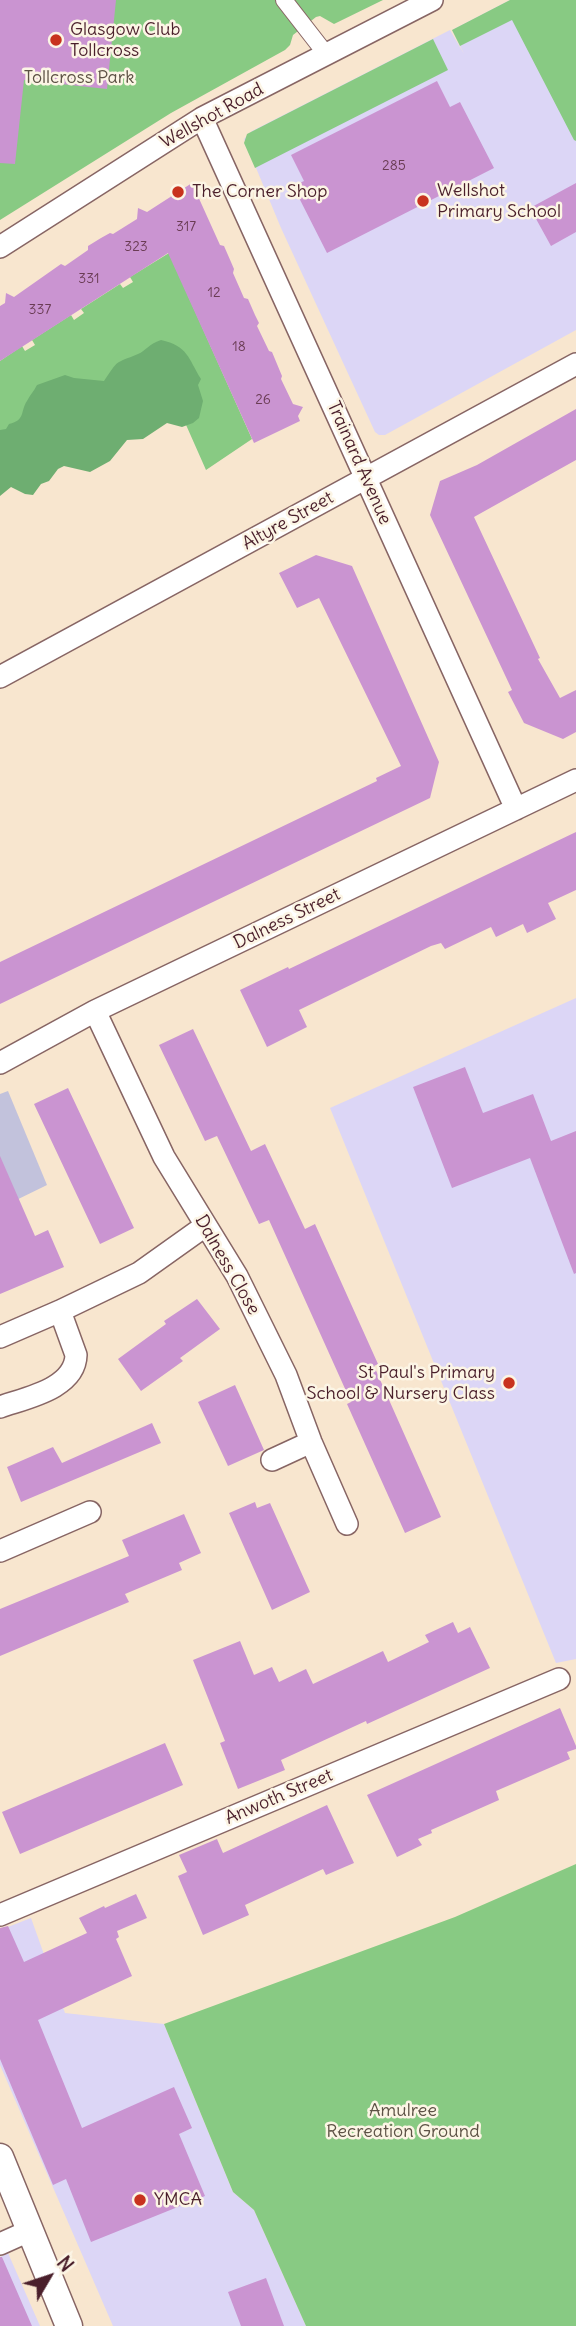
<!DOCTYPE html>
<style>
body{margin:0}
#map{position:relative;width:576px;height:2326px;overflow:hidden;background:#f8e6cf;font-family:Delius,sans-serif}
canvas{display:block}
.north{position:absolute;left:14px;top:2242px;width:70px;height:70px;-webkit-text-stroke:5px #fcf5e5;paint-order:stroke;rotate:51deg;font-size:19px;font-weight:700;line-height:28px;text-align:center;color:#4a1f2b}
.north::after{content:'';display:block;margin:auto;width:24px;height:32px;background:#4a1f2b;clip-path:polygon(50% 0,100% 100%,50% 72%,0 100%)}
</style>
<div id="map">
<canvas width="576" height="2326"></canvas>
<div class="north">N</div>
</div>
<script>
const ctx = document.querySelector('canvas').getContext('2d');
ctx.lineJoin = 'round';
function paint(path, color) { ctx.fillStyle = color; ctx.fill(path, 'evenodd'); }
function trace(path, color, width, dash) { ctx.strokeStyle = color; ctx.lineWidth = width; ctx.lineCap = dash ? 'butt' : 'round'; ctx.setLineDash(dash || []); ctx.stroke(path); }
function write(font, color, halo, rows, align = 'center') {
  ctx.font = font + ' Delius,sans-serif'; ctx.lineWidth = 5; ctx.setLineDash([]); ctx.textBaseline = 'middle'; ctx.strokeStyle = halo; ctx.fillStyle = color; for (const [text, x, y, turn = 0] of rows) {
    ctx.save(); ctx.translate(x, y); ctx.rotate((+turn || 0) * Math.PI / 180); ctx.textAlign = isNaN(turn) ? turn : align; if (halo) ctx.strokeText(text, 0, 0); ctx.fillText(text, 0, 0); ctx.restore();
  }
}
paint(new Path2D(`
 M510 0H576V330L385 435H379L375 432 281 228 244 139 252 131 450 30 464 54 452 30Z
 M576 998V1659L556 1663 330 1108Z
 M31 1918 65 2013 164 2024 233 2192 254 2210 306 2326H113L0 2065V1930Z
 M8 2253 40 2326H0V2257Z`), '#dcd6f6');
paint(new Path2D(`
 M8 1091 47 1185 0 1208V1094Z`), '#c2c2dc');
paint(new Path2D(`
 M0 0H383L334 24 320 16 316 17 293 35 290 45 285 50 171 113 0 220Z
 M510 0H576V141L574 140 512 20 460 46 452 30Z
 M433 39 448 70 255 168 244 143 247 134Z
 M169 253 252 439 206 470 179 409 0 476V361L22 346 25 351 35 345 32 340 71 315 74 320 84 313 81 309 120 284 123 288 133 282 130 277Z
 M576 1864V2326H306L254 2210 233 2192 164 2024 455 1917Z`), '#88ca83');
paint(new Path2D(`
 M161 340C188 346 188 358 201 379L198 385 203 401 199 418 193 423 182 427 167 423 143 439 127 440 110 461 90 472 64 466 58 469 49 481 41 484 33 495 25 494 11 487 0 496V430L6 429 9 424C26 420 20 411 27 401 30 395 34 391 37 385L65 375 74 378 104 381C119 359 114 364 138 354 146 351 148 344 161 340Z`), '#6eae71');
paint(new Path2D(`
 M0 0H116L107 89 24 80 15 164 0 163Z
 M437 81 450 107 460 102 494 168 327 253 293 186 304 181 291 155Z
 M192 183 220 245 224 246 231 262 234 269 233 273 244 298 248 299 255 315 259 323 257 326 269 351 272 352 282 376 281 379 293 404 303 407 298 416 300 421 254 443 168 253 0 361V306L5 303 6 293 14 297 61 264 65 266 88 250V246L101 238 110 233 113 234 137 219 138 208 147 212Z
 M576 183V232L551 246 530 208Z
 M576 409V460L474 517 540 658 538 659 560 698 576 690V732L563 739 524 723 508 692 512 690 430 515 440 481 477 465Z
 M316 555 352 566 439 762 430 798 0 1004V962L377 781 376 778 401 766 319 598 297 608 279 573Z
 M576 832V890L548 903 556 919 527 933 523 924 496 937 491 927 445 949 441 943 431 946 299 1010 307 1027 267 1047 240 990 288 967 289 969 352 939Z
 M193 1029 251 1151 265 1144 305 1229 315 1224 378 1364 374 1366 441 1517 405 1533 347 1404 351 1402 269 1220 259 1224 217 1136 205 1141 159 1045Z
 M465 1067 483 1113 533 1094 551 1141 576 1131V1273L574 1274 530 1158 452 1188 413 1087Z
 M68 1088 134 1228 100 1244 34 1104Z
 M0 1156 35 1236 48 1230 64 1267 0 1294Z
 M197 1299 220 1329 180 1358 183 1361 141 1391 118 1359 166 1324 164 1321Z
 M235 1385 264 1450 228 1466 198 1402Z
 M152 1423 161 1443 21 1502 7 1467 53 1447 62 1463Z
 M255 1502 257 1508 270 1503 310 1592 272 1610 229 1513Z
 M184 1514 201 1553 179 1563 182 1570 125 1594 129 1602 0 1656V1609L129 1556 122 1540Z
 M453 1622 458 1633 470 1627 490 1668 367 1724 366 1721 281 1760 285 1770 238 1789 220 1743 225 1741 193 1660 240 1641 254 1675 272 1667 279 1682 306 1669 313 1684 383 1651 388 1662 429 1642 425 1635Z
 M560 1708 576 1746V1749L567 1752 570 1759 496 1791 499 1800 431 1830 432 1833 418 1839 422 1845 397 1857 367 1795Z
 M165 1743 183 1785 20 1854 2 1812Z
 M327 1805 354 1863 326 1875 323 1869 245 1905 249 1915 203 1935 178 1876 187 1872 179 1855 217 1839 223 1853Z
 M136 1894 147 1918 117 1931 119 1937 116 1939 132 1976 38 2020 82 2128 174 2087 192 2128 179 2134 205 2196 91 2242 66 2179 53 2185 0 2059V1928L8 1926 24 1962 87 1933 79 1918 104 1906 105 1908Z
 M0 2257H2L32 2326H0Z
 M266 2278 284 2326H241L228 2292Z`), '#ca94d1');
const pedestrian = new Path2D(`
 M284 0 326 54`);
const minor = new Path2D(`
 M202 118 516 809
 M0 247 202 118 432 0
 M0 677 576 364
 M95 1011 164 1157 237 1276 286 1375 311 1442 347 1524
 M0 1063 95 1011 576 780
 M0 1337 60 1311 139 1273 205 1226
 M0 1407C25 1398 75 1389 76 1355L60 1311
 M272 1460 311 1442
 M0 1551 90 1512
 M0 1915 559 1679
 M0 2244 29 2231`);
const tertiary = new Path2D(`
 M0 2157 69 2326`);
trace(pedestrian, '#876564', 18);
trace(minor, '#876564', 24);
trace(tertiary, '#876564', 29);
trace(pedestrian, '#fff', 16);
trace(minor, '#fff', 21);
trace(tertiary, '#fff', 26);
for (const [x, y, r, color] of [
 [56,40,7,"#c8321e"],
 [178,192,7,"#c8321e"],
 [423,201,7,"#c8321e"],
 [509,1383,7,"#c8321e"],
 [140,2200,7,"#c8321e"]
]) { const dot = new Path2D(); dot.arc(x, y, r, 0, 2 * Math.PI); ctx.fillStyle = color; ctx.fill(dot); trace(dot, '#fcf5e5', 2.5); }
write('14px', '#6a3c54', null, [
 ["285",394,166],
 ["317",186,227],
 ["323",136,247],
 ["331",89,279],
 ["12",214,293],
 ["337",40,310],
 ["18",239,347],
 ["26",263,400]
]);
write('18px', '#4a1f2b', '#fcf5e5', [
 ["Glasgow Club",70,30],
 ["Tollcross",70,51],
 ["Wellshot",437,191],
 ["Primary School",437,212],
 ["The Corner Shop",192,192],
 ["St Paul's Primary",495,1373,"right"],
 ["School & Nursery Class",495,1394,"right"],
 ["YMCA",154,2200]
], 'left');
write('18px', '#5d5245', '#fcf5e5', [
 ["Tollcross Park",79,78],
 ["Amulree",403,2111],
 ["Recreation Ground",403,2132]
]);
write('18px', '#4a1f2b', '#fcf5e5', [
 ["Wellshot Road",212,116,-29],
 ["Trainard Avenue",359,463,66],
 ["Altyre Street",288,521,-29],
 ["Dalness Street",287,919,-26],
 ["Dalness Close",227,1265,60],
 ["Anwoth Street",279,1797,-23]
]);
</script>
